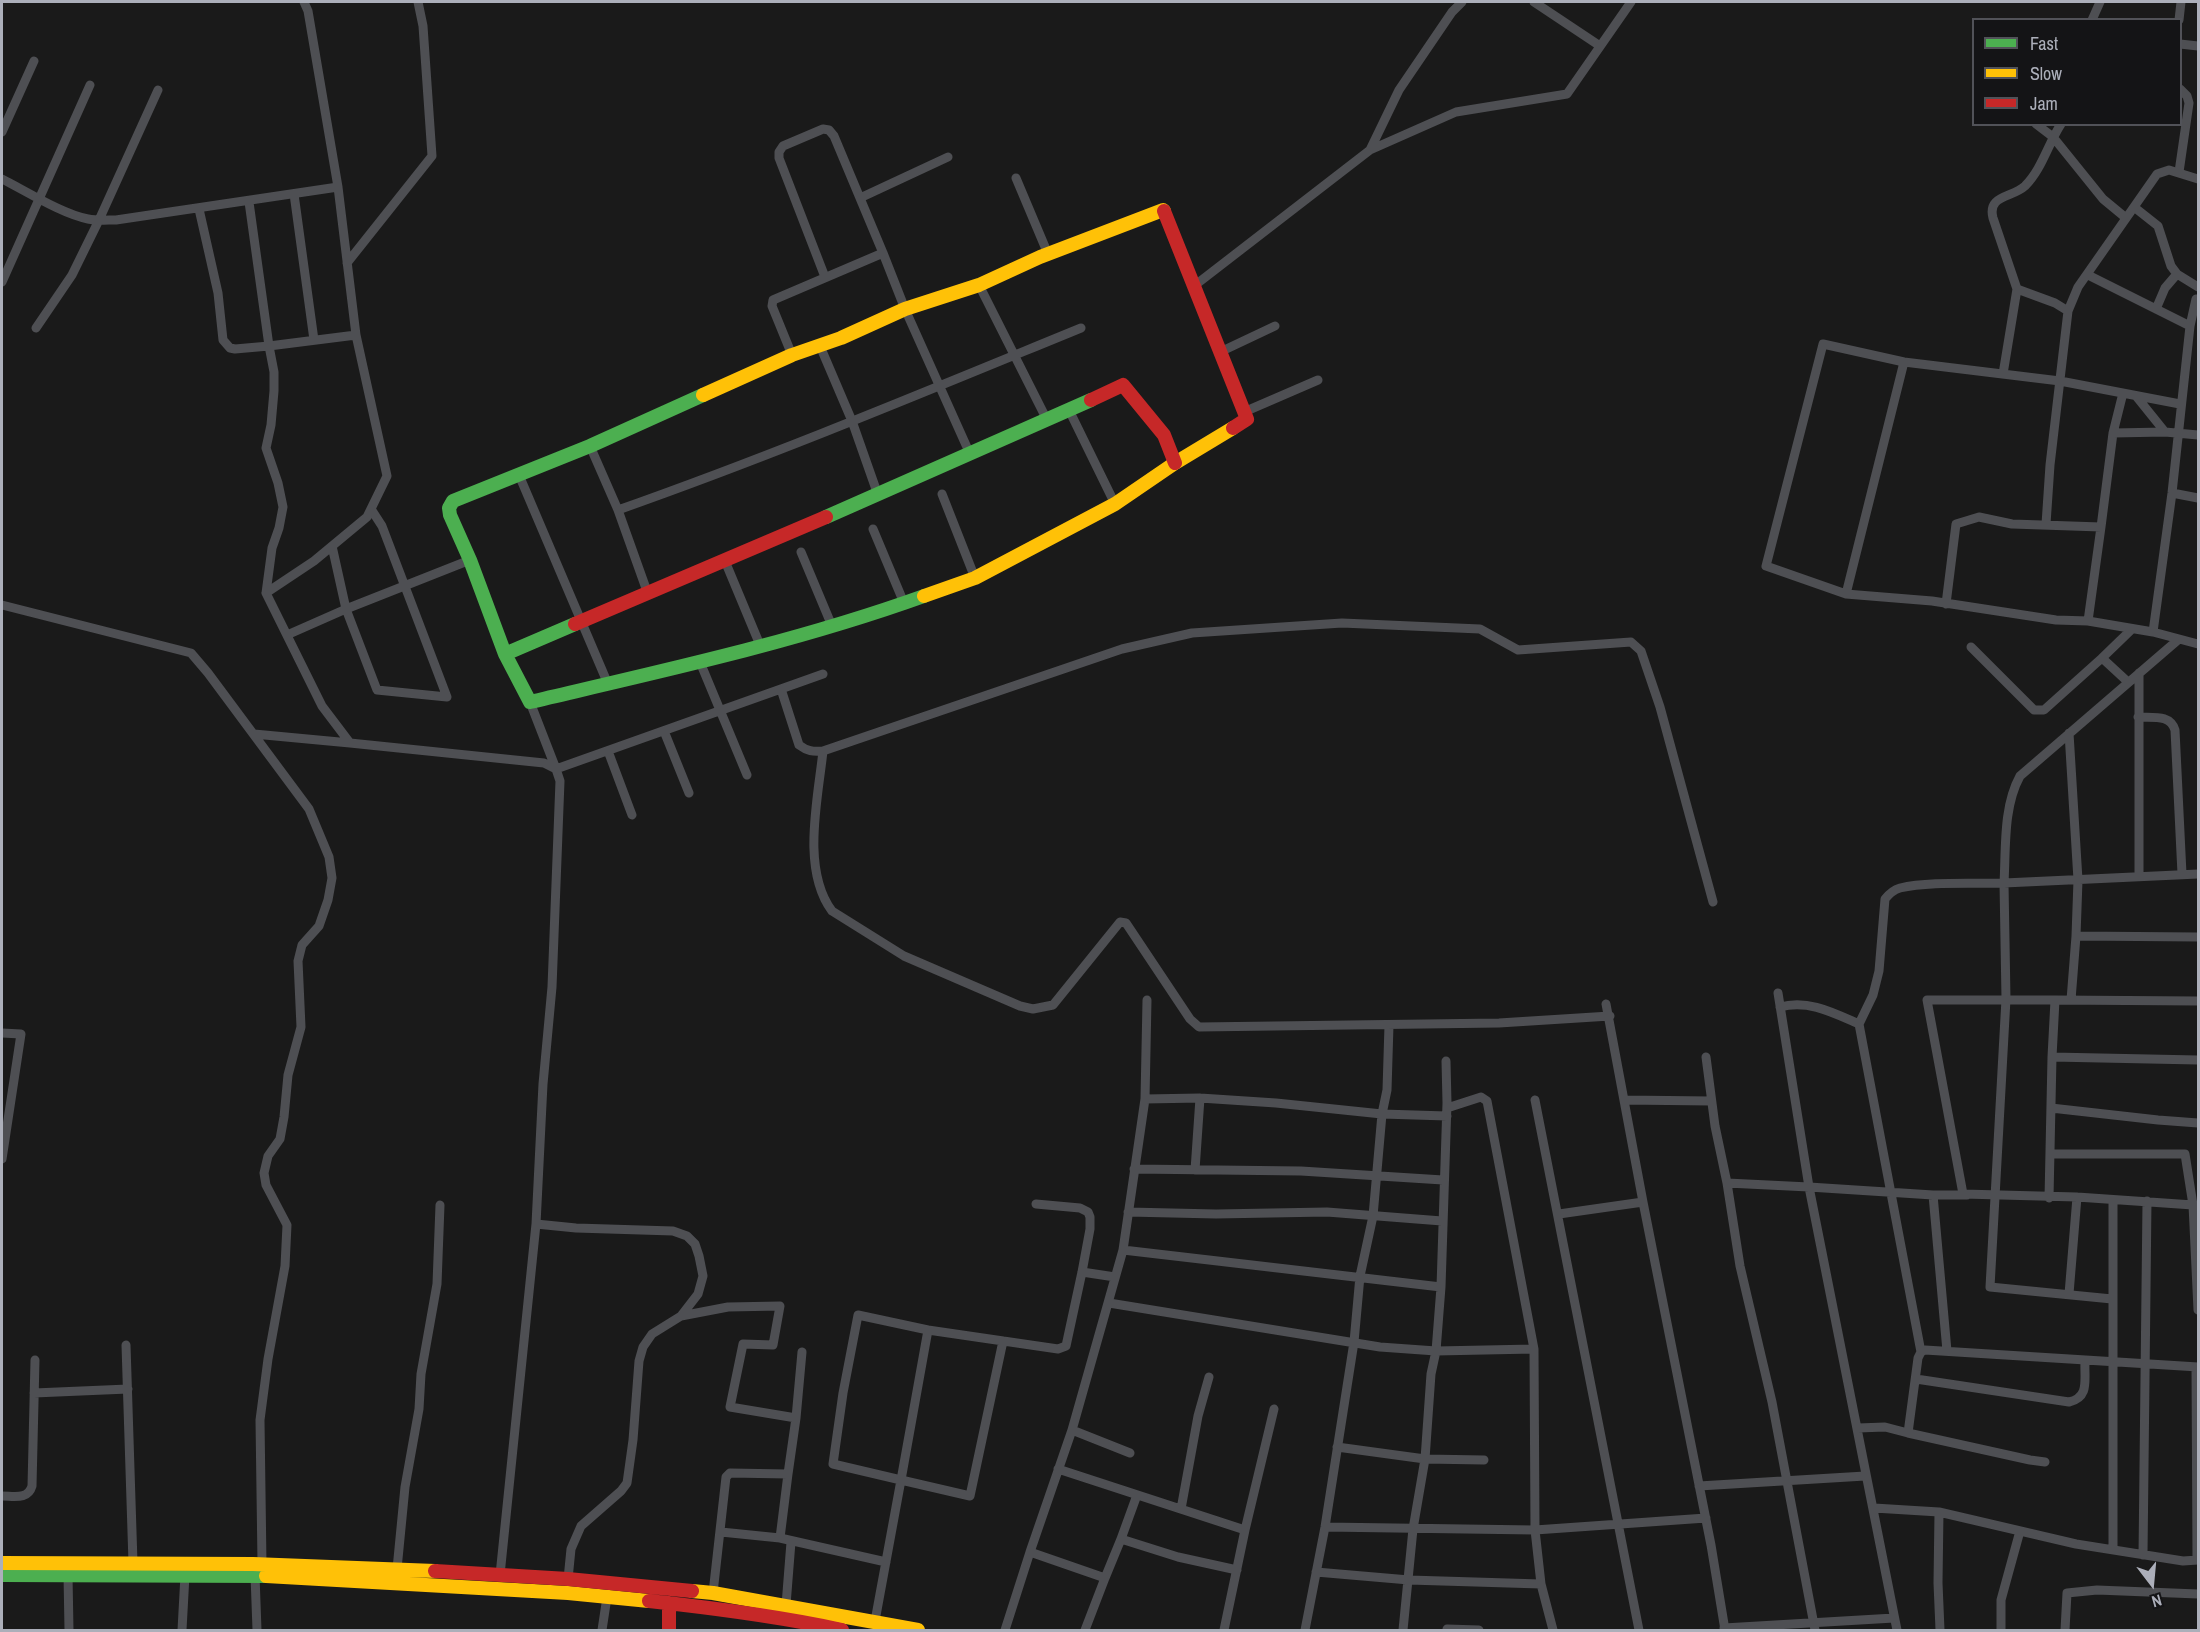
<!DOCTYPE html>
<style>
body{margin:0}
#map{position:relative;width:2200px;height:1632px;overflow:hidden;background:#1a1a1a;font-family:"Archivo Narrow",sans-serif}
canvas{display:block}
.frame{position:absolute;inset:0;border:3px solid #acafba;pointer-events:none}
.legend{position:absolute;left:1972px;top:18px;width:210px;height:108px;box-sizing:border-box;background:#141416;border:2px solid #515258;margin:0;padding:8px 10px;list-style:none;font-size:18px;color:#acafba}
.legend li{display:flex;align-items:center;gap:12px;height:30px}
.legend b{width:30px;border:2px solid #515258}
.north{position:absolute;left:2122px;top:1554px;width:60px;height:60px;-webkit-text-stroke:4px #141416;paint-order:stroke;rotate:164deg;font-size:16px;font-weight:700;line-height:24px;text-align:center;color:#acafba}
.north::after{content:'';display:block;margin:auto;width:21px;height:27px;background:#acafba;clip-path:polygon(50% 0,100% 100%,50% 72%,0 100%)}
</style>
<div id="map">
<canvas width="2200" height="1632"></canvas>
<div class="frame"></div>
<ul class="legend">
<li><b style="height:8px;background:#4caf50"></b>Fast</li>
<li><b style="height:8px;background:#ffc107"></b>Slow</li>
<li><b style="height:8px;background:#c62828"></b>Jam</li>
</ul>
<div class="north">N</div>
</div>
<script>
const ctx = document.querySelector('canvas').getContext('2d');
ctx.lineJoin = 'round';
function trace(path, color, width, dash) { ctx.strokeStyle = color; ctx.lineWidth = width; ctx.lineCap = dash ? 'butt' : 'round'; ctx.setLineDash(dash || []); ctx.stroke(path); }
trace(new Path2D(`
 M304 2 308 11 338 187 356 335 387 476 367 517 314 561 266 593 322 706 350 743 544 763 556 769 560 781 552 987 543 1084 536 1224 576 1228 673 1231 687 1236 695 1244 699 1256 703 1276 698 1294 681 1316 652 1334 643 1347 639 1361 633 1440 627 1483 621 1491 581 1526 571 1549 568 1579
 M1534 2 1600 46
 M2092 20 2100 2
 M2179 20 2181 2
 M2180 44 2198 46
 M2036 124 2053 137 2103 199 2126 218
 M2 132 34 61
 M1370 150 1399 90 1452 12 1462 2
 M2179 172 2189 103 2187 96 2180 89
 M1016 178 1048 254
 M2 179C26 191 62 214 88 219 97 221 107 220 116 220L338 187
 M294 194 314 340
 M860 198 948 157
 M249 202 269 346 356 335
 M2134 207 2158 226 2171 266 2177 274 2198 287
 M199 209 218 293 223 340 230 348 235 349 269 346 274 372V391L271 425 266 448 278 483 283 507 279 528 272 548 266 593
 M347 263 432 156 423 26 418 2
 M2088 275 2190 326
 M825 277 779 158V152L783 146 823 129 829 130 834 136 883 253
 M2 282 90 85
 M979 285 1047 420
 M1194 286 1370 150 1456 112 1567 94 1631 2
 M2156 309 2165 288 2177 274
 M2068 311 2078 287 2157 174 2169 170 2198 179
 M36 328 72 275 99 220 158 90
 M820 346 852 421 878 495
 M1220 352 1275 326
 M792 355 772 306 773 300 883 253 905 309 970 454
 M2003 374 2017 289
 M2136 396 2165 432
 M2180 404 2060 381 1904 362 1823 344 1766 566 1846 594 1932 601 2056 620 2088 621 2153 632 2198 644
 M1069 410 1115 504
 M1244 412 1318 380
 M2113 433 2123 393
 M590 446 618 510
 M519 475 608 684
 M2172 493 2198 498
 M942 494 975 578
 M2046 524 2050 465 2068 311 2055 303 2017 289 1993 218C1987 195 2012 198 2025 186 2042 169 2048 144 2061 124
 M2101 527 2113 433 2165 432 2198 435
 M873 529 904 603
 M332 546 346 609 377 690 447 697 382 526 371 509
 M801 552 832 626
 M725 561 760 645
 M648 594 618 510C774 455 927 391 1081 328
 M1846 594 1904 362
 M1946 604 1956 524 1979 517 2012 524 2101 527 2088 621
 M2 605 191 653 208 673 309 809 329 857 332 878 328 900 319 926 302 945 298 961 301 1027 288 1075 284 1117 280 1139 268 1156 264 1173 266 1185 287 1225 285 1266 268 1359 260 1420 262 1564
 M2153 632 2172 493 2190 326 2196 299 2198 300
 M287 635 346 609 470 560
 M1971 647 2034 710H2044L2102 658 2128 682
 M2102 658 2132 629
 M700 662 747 775
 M781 689 799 745C807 751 813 752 823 751L1122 649 1192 633 1342 623 1480 629 1518 650 1631 642 1641 651 1660 707 1713 902
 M530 702 556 769 823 674
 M2138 717C2153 718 2170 714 2175 730L2182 874
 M664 731 689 793
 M2069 733 2078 880 2076 936
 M254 734 350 743
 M608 751 632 815
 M823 751C818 799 801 869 832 911L904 956 1020 1006 1033 1009 1053 1005 1120 922 1126 923 1190 1019 1199 1027 1499 1023 1610 1016
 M2139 876V673
 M2055 1000H1927L1963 1194 2077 1197 2193 1205
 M2071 1000 2076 936 2198 937
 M1606 1004 1643 1202 1711 1545 1725 1630
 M1780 1007C1808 999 1834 1013 1859 1024
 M2 1033 21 1034 2 1159
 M1706 1057 1715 1126 1727 1183 1740 1266 1772 1402 1815 1630
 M2052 1057 2198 1060
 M1145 1099 1200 1098 1276 1103 1382 1114 1447 1116
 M1535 1100 1639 1630
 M1624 1100 1711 1101
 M1447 1108 1481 1097 1487 1101 1534 1349 1535 1530 1541 1584 1553 1630
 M2051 1108 2158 1120 2198 1123
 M2050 1154H2185L2193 1205 2198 1310
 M1134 1169 1301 1171 1443 1180
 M1195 1170 1200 1098
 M1727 1183 1809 1187 1778 993
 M2049 1198 2052 1057 2055 1000 2198 1001
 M2113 1200V1549
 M1128 1212 1216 1214 1327 1212 1442 1221
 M1559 1214 1643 1202
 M1123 1250 1441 1287
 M1082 1272 1115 1277
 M2069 1294 2077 1197
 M2112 1299 1990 1287 2006 999 2004 883 2198 874
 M1109 1303 1380 1347 1436 1351 1534 1349
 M681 1316 728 1307 780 1306 773 1345 743 1344 730 1407 796 1418 788 1474
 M1003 1341 970 1496 901 1480 928 1330 1058 1349 1066 1346 1082 1272 1090 1229V1217L1088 1212 1080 1208 1036 1204
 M126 1345 133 1563
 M1947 1351 1933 1195H1967
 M1921 1352 1859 1024 1873 995 1879 971 1885 899C1889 894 1893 890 1900 888 1929 881 1973 884 2004 883 2006 848 2003 807 2020 776L2179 639
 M2196 1367 2197 1560
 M1916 1379 2069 1402C2090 1397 2084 1380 2085 1361
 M34 1393 128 1389
 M796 1418 802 1352
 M1858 1428 1885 1427 1908 1433 1918 1358 1921 1352 1925 1350 2198 1367
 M1072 1430 1130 1453
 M1908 1433 2030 1460 2045 1462
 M1337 1447 1425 1459 1484 1460
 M1058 1469 1245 1530 1224 1630
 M1699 1486 1865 1476
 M2 1496C14 1496 28 1500 32 1486L35 1360
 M1874 1508 1939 1512 2076 1544 2183 1561 2198 1560
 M1181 1509 1198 1416 1209 1377
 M1939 1512 1938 1583 1940 1630
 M1325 1527 1535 1530 1706 1518
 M1245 1530 1274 1409
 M721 1532 780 1538 886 1562
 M1121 1539 1137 1495
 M2143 1555 2147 1201
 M397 1569 405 1487 419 1409 421 1374 437 1284 440 1205
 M1316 1572 1409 1580 1541 1584
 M68 1575 69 1630
 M255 1575 257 1630
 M500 1575 536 1224
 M1105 1578 1121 1539 1178 1557 1237 1570
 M713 1593 726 1477 730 1473 788 1474 780 1538
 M786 1605 791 1542
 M875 1621 901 1480 833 1464 843 1393 858 1315 928 1330
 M1724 1628 1894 1618
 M1447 1629 1479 1630
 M182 1630 185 1575
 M602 1630 607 1597
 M1005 1630 1030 1552
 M1085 1630 1105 1578 1030 1552 1072 1430 1123 1250 1145 1099 1147 1000
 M1305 1630 1325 1527 1354 1342 1360 1276 1373 1216 1382 1114 1387 1090 1389 1025
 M1403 1630 1413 1529 1425 1459 1431 1374 1436 1351 1441 1287 1447 1103 1446 1061
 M1897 1630 1809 1187 1933 1195
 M2001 1630V1600L2020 1531
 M2065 1630 2067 1593 2097 1590 2198 1594`), '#4e4f53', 9);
trace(new Path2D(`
 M826 517 1091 400
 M575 624 505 654 470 560 450 515 449 508 453 501 590 446 703 395
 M505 654 530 702C662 671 796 642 924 596
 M2 1575 266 1576`), '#4caf50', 14);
trace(new Path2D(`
 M703 395 792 355 841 338 905 309 979 285 1040 257 1163 210 1164 211
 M924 596 975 578 1115 504 1175 463 1233 428
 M2 1563 253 1564 435 1571
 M266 1576 568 1593 649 1601
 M692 1591 713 1593 918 1630`), '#ffc107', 14);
trace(new Path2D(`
 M1164 211 1247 419 1233 428
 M1091 400 1123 385 1164 435 1175 463
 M575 624 826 517
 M435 1571 568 1579 692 1591
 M649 1601C714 1608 778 1616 842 1630
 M669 1603V1630`), '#c62828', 14);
</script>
